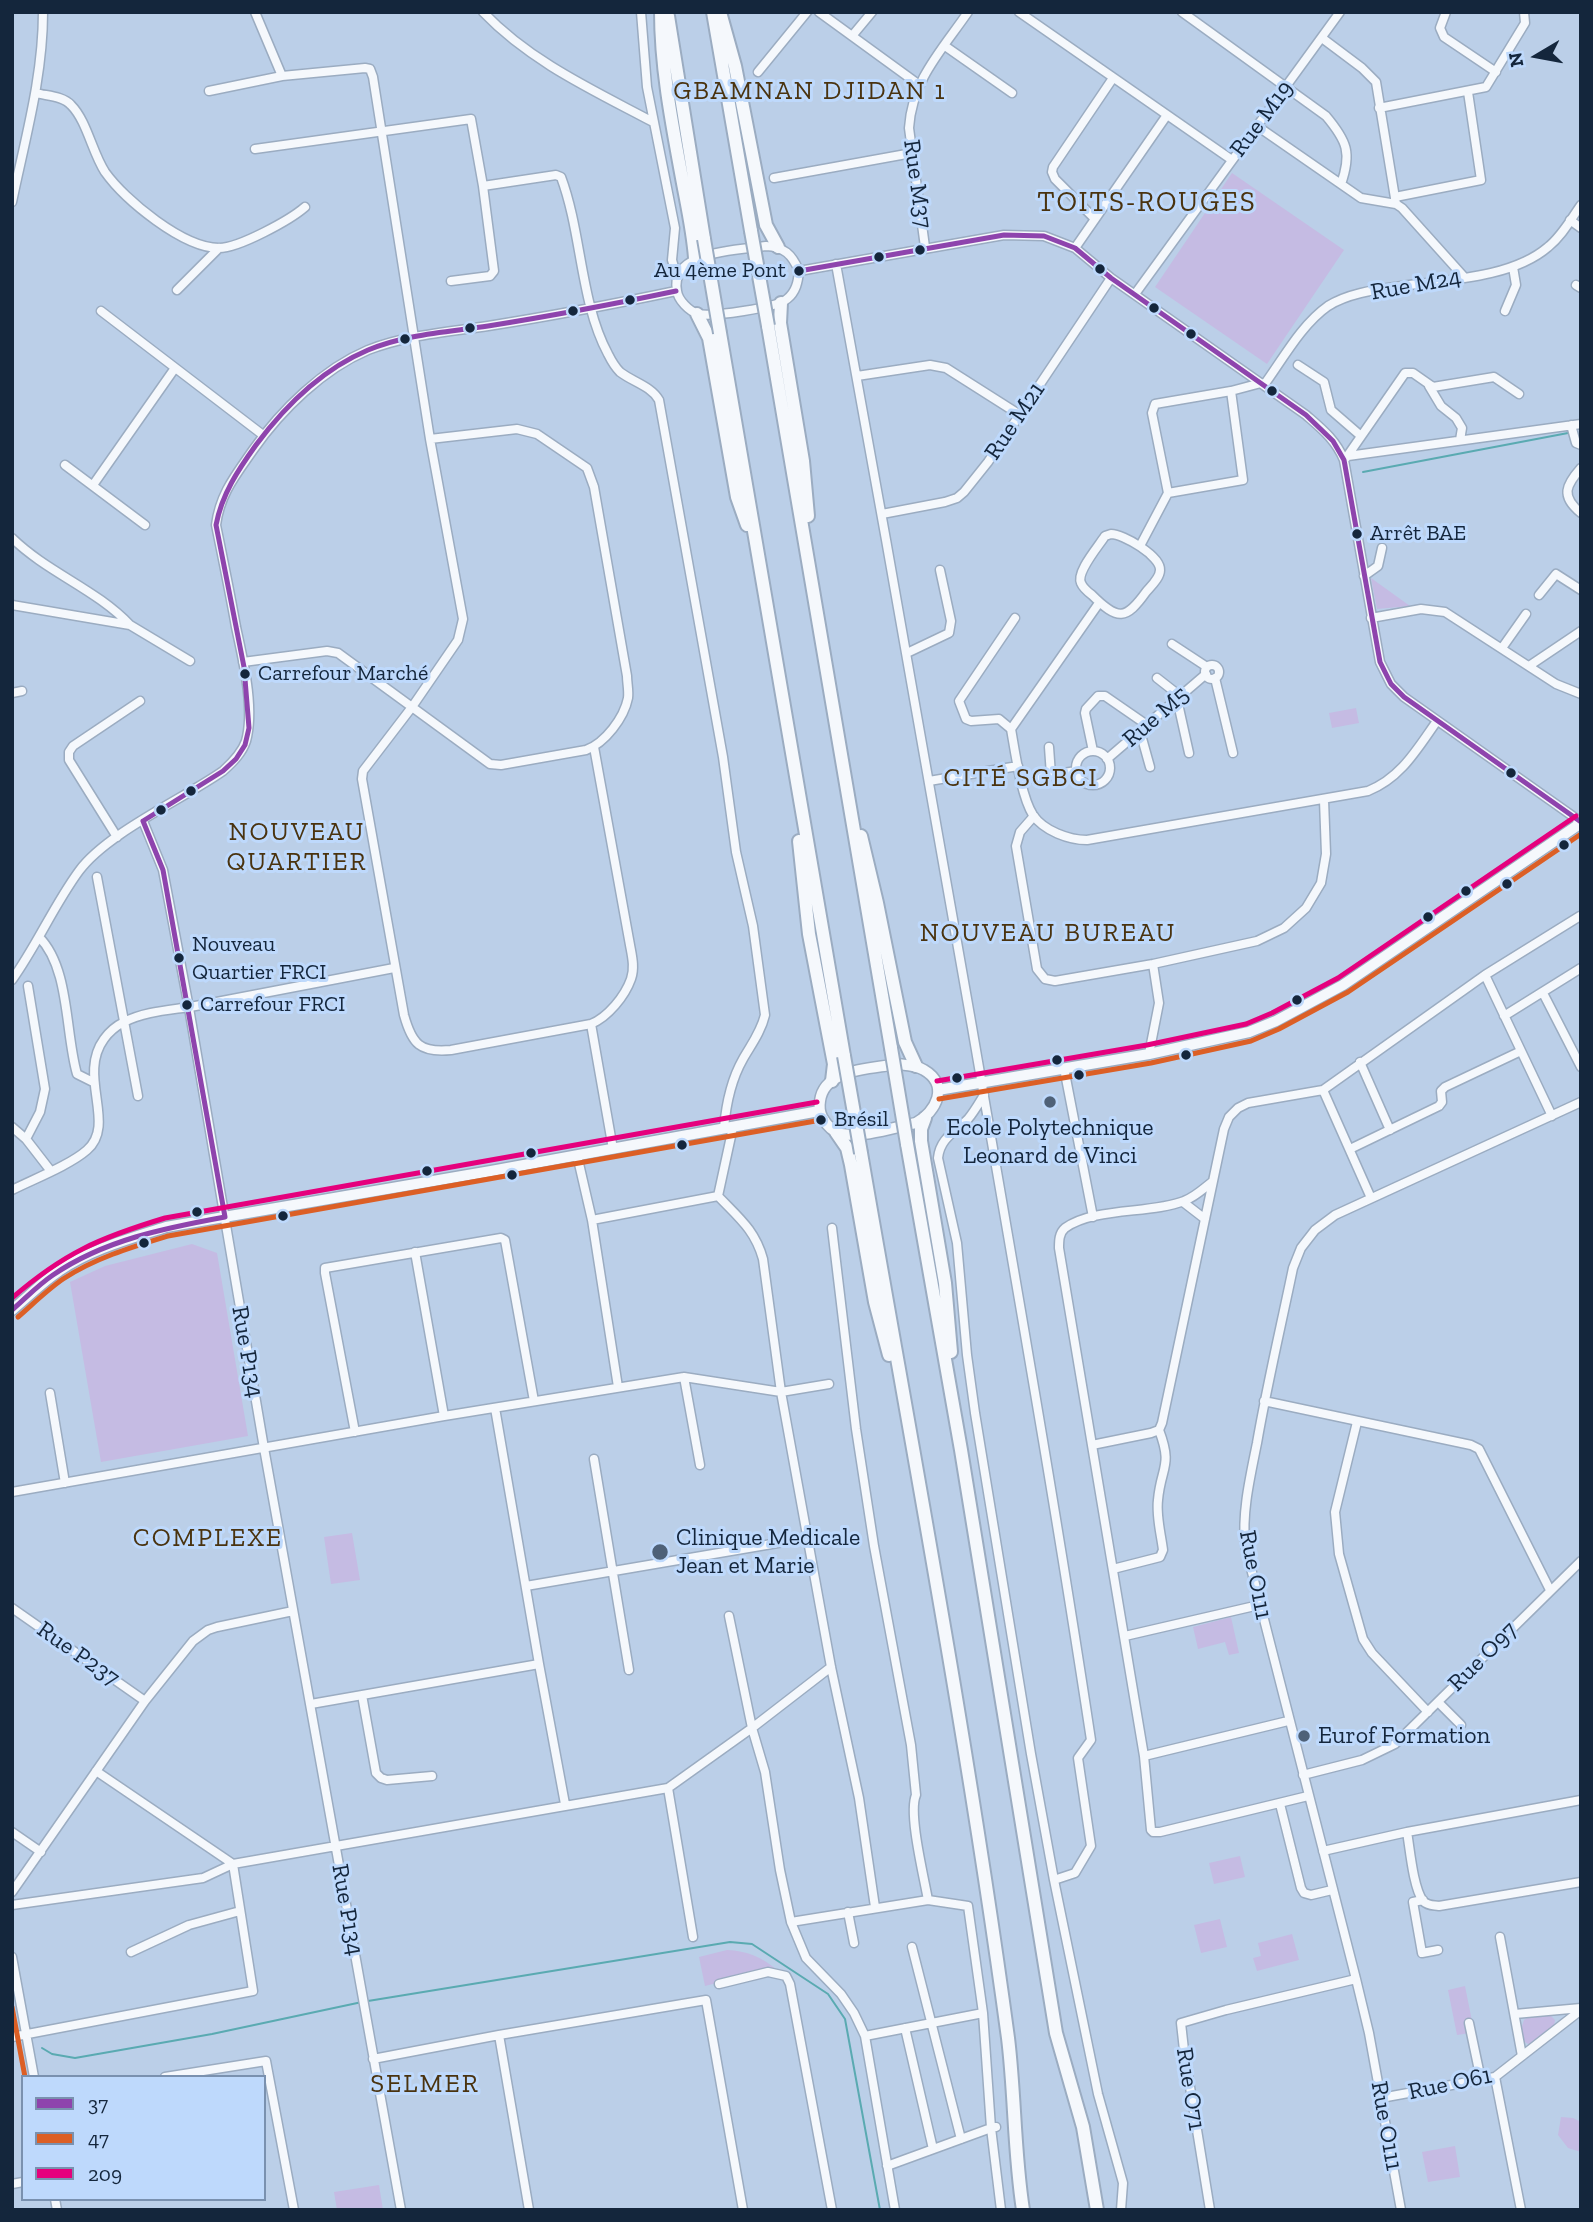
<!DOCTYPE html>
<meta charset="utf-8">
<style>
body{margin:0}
#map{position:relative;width:1593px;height:2222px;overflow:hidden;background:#bbcfe8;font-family:"Zilla Slab",serif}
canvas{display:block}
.frame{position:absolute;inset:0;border:14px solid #14263c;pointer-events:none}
.legend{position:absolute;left:21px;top:2075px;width:245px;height:126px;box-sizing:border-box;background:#bed9fc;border:2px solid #7a91af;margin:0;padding:9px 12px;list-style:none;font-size:21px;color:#14263c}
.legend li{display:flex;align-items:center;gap:14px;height:35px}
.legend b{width:35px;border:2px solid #7a91af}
.north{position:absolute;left:1502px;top:21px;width:70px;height:70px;-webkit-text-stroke:5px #bed9fc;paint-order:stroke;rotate:260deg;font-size:19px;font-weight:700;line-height:28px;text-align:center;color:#14263c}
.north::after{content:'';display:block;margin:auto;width:24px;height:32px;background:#14263c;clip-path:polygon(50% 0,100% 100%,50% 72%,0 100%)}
</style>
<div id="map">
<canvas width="1593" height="2222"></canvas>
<div class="frame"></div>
<ul class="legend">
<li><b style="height:9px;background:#8e44ad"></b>37</li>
<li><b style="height:9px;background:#dc5f25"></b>47</li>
<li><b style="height:9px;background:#e5007d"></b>209</li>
</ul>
<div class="north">N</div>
</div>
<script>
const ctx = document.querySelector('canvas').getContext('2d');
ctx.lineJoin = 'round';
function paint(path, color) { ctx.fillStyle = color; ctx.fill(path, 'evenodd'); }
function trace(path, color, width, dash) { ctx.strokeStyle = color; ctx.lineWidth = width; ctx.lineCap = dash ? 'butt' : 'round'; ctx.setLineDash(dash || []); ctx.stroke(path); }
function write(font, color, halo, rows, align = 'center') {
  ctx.font = font + ' "Zilla Slab",serif'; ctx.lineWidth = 6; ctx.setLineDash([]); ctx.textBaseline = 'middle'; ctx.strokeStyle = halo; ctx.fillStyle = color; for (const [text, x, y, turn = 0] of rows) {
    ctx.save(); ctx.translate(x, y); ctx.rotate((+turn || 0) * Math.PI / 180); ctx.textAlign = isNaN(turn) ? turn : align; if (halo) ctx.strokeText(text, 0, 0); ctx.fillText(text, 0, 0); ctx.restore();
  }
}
paint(new Path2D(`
 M1232 173 1344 250 1267 364 1155 287Z
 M1371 578 1410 606 1377 609Z
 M1356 708 1359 723 1332 728 1329 713Z
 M192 1244 217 1253 248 1436 101 1462 70 1282 105 1266Z
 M352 1533 360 1580 331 1584 324 1537Z
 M1231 1617 1239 1653 1229 1655 1225 1642 1198 1649 1193 1627Z
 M1240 1856 1245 1877 1214 1884 1209 1863Z
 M1220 1919 1227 1947 1201 1953 1194 1925Z
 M1292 1934 1299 1960 1257 1971 1253 1958 1261 1956 1258 1943Z
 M727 1950C747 1951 762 1957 777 1970L759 1972 705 1986 699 1957Z
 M1465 1986 1472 2021 1470 2033 1457 2035 1448 1990Z
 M1548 2013 1555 2020 1554 2026 1536 2043 1530 2045 1523 2041 1521 2029 1524 2020 1532 2015Z
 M1561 2117 1573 2118 1581 2122V2152L1568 2148 1558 2135Z
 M1455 2146 1460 2177 1428 2182 1422 2152Z
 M379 2185 383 2210H337L334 2192Z`), '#c5bbe3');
trace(new Path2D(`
 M1363 472 1568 433
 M368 2001 730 1942 752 1944 828 1994 845 2019 880 2210
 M42 2048 52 2054 75 2058 212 2034 362 2002`), '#5aaab1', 2);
const minor = new Path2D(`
 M255 12 282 76 365 68 370 69 373 77 430 439 463 619 458 640 412 707 363 771 362 779 404 1015C412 1044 420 1053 451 1050L591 1024C608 1017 625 996 631 979 635 968 632 956 630 945L594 747
 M483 12C531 62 593 90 653 122
 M641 12 647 87 675 228 672 260 674 267 680 273
 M819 12 918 84
 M1019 12 1232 160
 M1182 12 1326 116C1347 141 1352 153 1341 184
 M1446 12 1440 28 1444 37 1496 72
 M852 36 872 12
 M1322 38 1362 68 1376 82 1396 204
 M945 46 1012 93
 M758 72 807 12
 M209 91 282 76
 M36 93C47 96 63 96 71 105 87 121 92 152 105 172 125 200 183 248 219 248 239 248 290 220 305 207
 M1379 108 1486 87 1525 23 1524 12
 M1257 126 1361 198 1396 204 1402 208 1464 277
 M255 149 471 119 483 186 494 271 490 276 451 281
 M774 178 912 153
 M483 186 556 175 561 177C582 233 580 302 608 354 611 360 616 368 620 372 633 382 651 386 659 400L723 757 736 852 753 926 765 1015C761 1032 751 1045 743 1059 731 1080 726 1105 724 1128
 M1395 197 1481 180 1468 92
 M12 202C25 139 43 77 43 12
 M1095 219 1055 179 1052 172 1053 167 1113 78
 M1570 220 1581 228
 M766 246C784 247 792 254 799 271 798 282 796 292 787 299 777 308 711 317 698 314 689 311 678 300 677 291 669 250 740 250 766 246Z
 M925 247 909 128C912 80 942 50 968 12
 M1075 248 1167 115
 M836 264C883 518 927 773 972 1027 1013 1265 1055 1502 1091 1740L1078 1758 1091 1846 1075 1873 1054 1880 1031 1754 975 1413 967 1355 957 1243 938 1158C940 1138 955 1132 968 1119 974 1112 979 1103 984 1095
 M799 271 1004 235 1044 236 1075 248 1111 278 1306 415C1322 429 1336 440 1344 460L1380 662 1391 684 1404 697 1581 822
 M1576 285 1581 288
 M177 290 219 248
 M1135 294 1340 12
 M101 311 263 435
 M1505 311 1516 285 1513 267
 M1298 365 1324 382 1331 410 1361 436
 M857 376 930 365 946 368 1020 415
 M1264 385C1283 359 1301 325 1328 306 1347 294 1373 290 1395 287 1442 280 1511 279 1548 247 1562 236 1571 219 1581 205
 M1429 386 1441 406 1456 418 1462 428 1460 440
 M1231 391 1243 480 1168 493 1152 413 1155 404Z
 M1231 391 1261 383
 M1571 425 1576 443 1581 445
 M1348 456 1581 424
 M1346 458 1405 373H1413L1433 387 1494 377 1519 394
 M65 465 145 525
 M1581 468C1566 485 1560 496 1581 513
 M93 485 175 368
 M882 514 945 502 957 498 964 492 988 462 1111 278
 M1111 534C1123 534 1161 556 1160 570 1160 578 1151 586 1146 592 1126 620 1118 621 1092 595 1088 592 1083 588 1081 583 1076 572 1098 547 1105 536Z
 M12 538C48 573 96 589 130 625
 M1140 546 1168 493
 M1364 576 1378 566 1382 548
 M1539 595 1556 574 1581 590
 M1099 603 1011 729C1015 751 1021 796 1033 815 1044 831 1069 840 1087 840L1368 791C1401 778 1417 749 1437 721
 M12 605 130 625 190 661
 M1371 618 1421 609 1445 612 1556 684 1581 694
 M1172 644 1207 667
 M1502 648 1526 614
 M907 653 949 633 951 621 940 570
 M243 662 327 651 338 653 490 764 501 765 586 750C605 743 624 718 628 698 629 691 627 683 627 676L594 487 587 468 537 434 517 429 430 439
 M1205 672a7 7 0 1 1 14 0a7 7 0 1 1-14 0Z
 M1529 666 1581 631
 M1157 678 1180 696
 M1215 678 1233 753
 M12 693 22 691
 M1177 699 1189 753
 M1011 729 999 719 971 721 966 719 959 701 1015 618
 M1140 731 1150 767
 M1049 747 1051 775
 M1093 751 1085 713 1086 709 1098 696H1105L1147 725
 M1076 768a17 17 0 1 1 34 0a17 17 0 1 1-34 0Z
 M1107 759 1206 674
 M1021 780 1076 771
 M929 781 1018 766
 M1034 816 1020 832 1016 846 1037 969 1045 979 1055 981 1153 964 1257 941 1284 928 1306 908 1321 883 1326 854 1324 800
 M143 821 163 870 189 1008 264 1448 401 2210
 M117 837 69 760V752L73 746 140 701
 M97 877 138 1096
 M39 937C70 968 65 1033 77 1074L93 1082
 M1485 975 1552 1116
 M12 980C37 945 54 905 79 871 107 833 183 799 223 771 233 762 242 753 246 741 255 708 243 660 236 627 230 593 223 559 216 525 220 494 235 476 253 450 281 410 323 369 368 350 406 335 449 332 488 326 551 316 614 304 676 291
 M1543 993 1581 1067
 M1504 1016 1581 968
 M591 1024 613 1149
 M1149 1054 1159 1003 1153 964
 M1360 1062 1390 1130
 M1064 1068 1093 1217
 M1323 1090 1371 1198
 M12 1127 26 1139 50 1170
 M26 1139 40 1112 45 1089 28 986
 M1350 1149 1439 1106 1442 1102 1441 1091 1445 1087 1521 1051
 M577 1155 592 1220 618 1387
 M1212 1182C1203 1189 1195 1197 1184 1201 1151 1214 1094 1207 1065 1228 1059 1233 1059 1241 1059 1248L1144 1756 1151 1830 1153 1832H1160L1308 1796
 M12 1190C34 1179 70 1165 87 1150 117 1124 77 1076 104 1039 109 1032 116 1026 124 1022 147 1010 176 1010 201 1005 266 993 330 980 394 968
 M718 1196C739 1218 755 1230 763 1259L781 1392 831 1667 859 1798 875 1907
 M718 1196 733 1127
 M1183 1202 1205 1219
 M592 1220 718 1196
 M832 1228 856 1429 874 1546 911 1745 916 1795C908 1813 924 1877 928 1900L968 1906 983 2013 991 2128 996 2127
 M415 1252 444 1416
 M684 1377 700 1465
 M50 1393 65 1483
 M1264 1401 1471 1445 1479 1449 1550 1590
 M495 1408 539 1664 565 1804
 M1357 1422 1335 1512 1339 1554 1363 1639 1372 1653 1428 1712
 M355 1432 325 1273V1268L331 1267 501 1238 505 1240 534 1401
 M1092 1445 1151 1433 1159 1430 1162 1423 1224 1129 1229 1117 1238 1108 1248 1103 1323 1090 1485 975 1580 916
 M594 1459 629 1670
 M12 1492 444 1416 684 1377 781 1392 829 1384
 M1113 1569 1160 1557 1163 1550C1161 1534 1156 1516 1158 1500 1161 1466 1173 1467 1159 1430
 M526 1586 807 1538
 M12 1608 145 1701
 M729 1616 752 1728 765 1772 780 1870 791 1922 806 1958 841 1994 854 2013 865 2036 895 2210
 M1125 1636 1259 1605
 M362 1695 376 1773 381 1778 387 1780 432 1776
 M1438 1702 1461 1725
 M311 1704 539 1664
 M1144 1756 1288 1721
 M1303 1775 1362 1760 1395 1744 1581 1561
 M668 1788 693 1937
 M1280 1804 1301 1888 1304 1893 1311 1895 1332 1890
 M12 1832 41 1852
 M1407 1832C1410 1849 1413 1887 1423 1901 1428 1906 1433 1905 1439 1906L1581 1882
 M1323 1851 1407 1832 1581 1800
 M1054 1880 1098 2094 1123 2183 1121 2210
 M12 1892 145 1701 193 1641 208 1630 217 1627 293 1611
 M1423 1900 1413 1902 1422 1953 1438 1950
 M12 1905 203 1878 233 1864 668 1788 752 1728 831 1667
 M848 1912 854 1943
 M791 1922 928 1900
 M1500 1937 1522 2056
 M912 1947 961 2139
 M131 1952 189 1925 240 1911
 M12 1957 34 2077
 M719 1984 768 1972 786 1976 790 1984 832 2210
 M1515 2014 1581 2008
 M1469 2023 1481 2080
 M905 2028 933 2149
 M499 2035 529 2210
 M865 2036 983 2013
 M12 2037 253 1991 233 1864 96 1771
 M373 2059 499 2035 706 2000 743 2210
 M165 2077 266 2061 294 2210
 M1495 2077 1521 2210
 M1381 2098 1495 2077 1581 2010
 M887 2166 991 2128 1001 2210
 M12 2184 23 2182
 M55 2199 57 2210
 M1210 2210 1184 2050 1181 2023 1226 2010 1356 1979
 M1401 2210 1369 2033 1356 1979 1245 1545C1242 1511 1250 1478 1257 1443 1267 1385 1281 1326 1293 1268L1301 1248 1315 1230 1335 1215 1581 1102`);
const major = new Path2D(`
 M897 1064C906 1065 916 1065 924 1070 950 1085 936 1112 916 1123 896 1127 862 1138 841 1134 833 1132 826 1124 822 1117 819 1111 819 1107 820 1101 824 1068 872 1069 897 1064Z
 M938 1090 1149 1054 1249 1032 1276 1021 1343 985 1581 823
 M12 1310C28 1297 42 1282 59 1271 91 1249 129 1239 166 1227L491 1171 819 1111`);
const highway = new Path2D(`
 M661 12C661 68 672 124 682 178 687 205 693 231 695 258
 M713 12 751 231
 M720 12 735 66 766 225 778 247
 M668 16 704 239
 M781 303 780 323 803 461 808 516
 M697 314 709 338 737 497 747 525
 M768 326 891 1048
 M720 333 844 1056
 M861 836 877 903 905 1042 916 1066
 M799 841 809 934 834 1064 832 1081
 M925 1118 921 1129V1141L945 1283 951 1352
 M836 1132 847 1148 851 1165 875 1302 889 1355
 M907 1144 961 1450 1056 2033 1083 2127 1097 2210
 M861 1153C912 1448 968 1742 1008 2038 1015 2095 1014 2153 1023 2210`);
trace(minor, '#9bacc1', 11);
trace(major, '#9bacc1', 13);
trace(highway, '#9bacc1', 16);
trace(minor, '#f5f8fc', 8);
trace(major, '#f5f8fc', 10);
trace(highway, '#f5f8fc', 12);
const highwayBridge = new Path2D(`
 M751 231 768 326
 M704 239 720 333
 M891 1048 907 1144
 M844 1056 861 1153`);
trace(highwayBridge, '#9bacc1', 16, []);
trace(highwayBridge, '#f5f8fc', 12);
trace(new Path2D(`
 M799 271 1004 235 1044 236 1075 248 1111 278 1306 415 1333 441 1344 460 1380 662 1391 684 1404 697 1581 822
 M143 821 223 771 236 759 245 745 249 728 244 667 216 525C222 494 238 470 256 445 285 406 323 369 368 350 406 334 448 332 488 326 551 316 614 304 676 291
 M143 821 163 870 225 1217
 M12 1310C26 1298 38 1285 53 1275 104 1240 165 1228 225 1217`), '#8e44ad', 5);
trace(new Path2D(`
 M939 1099 1151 1063 1251 1041 1279 1029 1348 992 1581 834
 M18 1317C33 1304 47 1290 63 1279 95 1258 132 1247 168 1236L821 1120
 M12 2007 25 2077`), '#dc5f25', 5);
trace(new Path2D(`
 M937 1081 1147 1045 1246 1024 1272 1013 1338 978 1576 816
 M12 1298C64 1253 99 1238 165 1218L817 1102`), '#e5007d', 5);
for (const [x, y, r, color] of [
 [920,250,6,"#14263c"],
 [879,257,6,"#14263c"],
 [1100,269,6,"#14263c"],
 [799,271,6,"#14263c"],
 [630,300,6,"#14263c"],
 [1154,308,6,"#14263c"],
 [573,311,6,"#14263c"],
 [470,328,6,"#14263c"],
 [1191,334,6,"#14263c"],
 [405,339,6,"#14263c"],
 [1272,391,6,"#14263c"],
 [1357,534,6,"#14263c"],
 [245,674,6,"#14263c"],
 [1511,773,6,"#14263c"],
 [191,791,6,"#14263c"],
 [161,810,6,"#14263c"],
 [1564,845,6,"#14263c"],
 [1507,884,6,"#14263c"],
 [1466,891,6,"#14263c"],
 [1428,917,6,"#14263c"],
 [179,958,6,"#14263c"],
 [1297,1000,6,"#14263c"],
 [187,1005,6,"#14263c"],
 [1186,1055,6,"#14263c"],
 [1057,1060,6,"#14263c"],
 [1079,1075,6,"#14263c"],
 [957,1078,6,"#14263c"],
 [1050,1102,7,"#4e6178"],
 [821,1120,6,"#14263c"],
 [682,1145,6,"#14263c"],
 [531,1153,6,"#14263c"],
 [427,1171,6,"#14263c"],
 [512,1175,6,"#14263c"],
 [197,1212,6,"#14263c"],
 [283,1216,6,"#14263c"],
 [144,1243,6,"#14263c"],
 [660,1552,9,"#4e6178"],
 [1304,1736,7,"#4e6178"]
]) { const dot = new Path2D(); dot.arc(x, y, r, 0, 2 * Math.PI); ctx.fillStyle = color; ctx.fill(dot); trace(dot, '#bed9fc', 2.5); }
write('22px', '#14263c', '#bed9fc', [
 ["Au 4ème Pont",786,271,"right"],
 ["Arrêt BAE",1370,534],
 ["Carrefour Marché",258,674],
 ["Nouveau",192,945],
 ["Quartier FRCI",192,973],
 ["Carrefour FRCI",200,1005],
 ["Brésil",834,1120]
], 'left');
write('24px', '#14263c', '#bed9fc', [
 ["Rue M19",1262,119,-53],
 ["Rue M37",917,184,82],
 ["Rue M24",1416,285,-10],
 ["Rue M21",1015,421,-56],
 ["Rue M5",1156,717,-41],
 ["Rue P134",247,1352,80],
 ["Rue O111",1255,1575,79],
 ["Rue P237",78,1654,35],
 ["Rue O97",1483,1657,-45],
 ["Rue P134",347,1910,80],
 ["Rue O61",1450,2084,-12],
 ["Rue O71",1190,2089,81],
 ["Rue O111",1386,2126,80]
]);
write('24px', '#14263c', '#bed9fc', [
 ["Ecole Polytechnique",1050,1128,"center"],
 ["Leonard de Vinci",1050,1156,"center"],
 ["Clinique Medicale",676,1538],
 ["Jean et Marie",676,1566],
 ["Eurof Formation",1318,1736]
], 'left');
ctx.letterSpacing = '2px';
write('26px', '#4a330f', '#bed9fc', [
 ["GBAMNAN DJIDAN 1",810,92],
 ["CITÉ SGBCI",1021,779],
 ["NOUVEAU",297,833],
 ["QUARTIER",297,863],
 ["NOUVEAU BUREAU",1048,934],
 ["COMPLEXE",208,1539],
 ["SELMER",425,2085]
]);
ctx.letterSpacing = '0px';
ctx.letterSpacing = '2px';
write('28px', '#4a330f', '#bed9fc', [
 ["TOITS-ROUGES",1147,203]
]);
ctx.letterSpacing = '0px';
</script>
